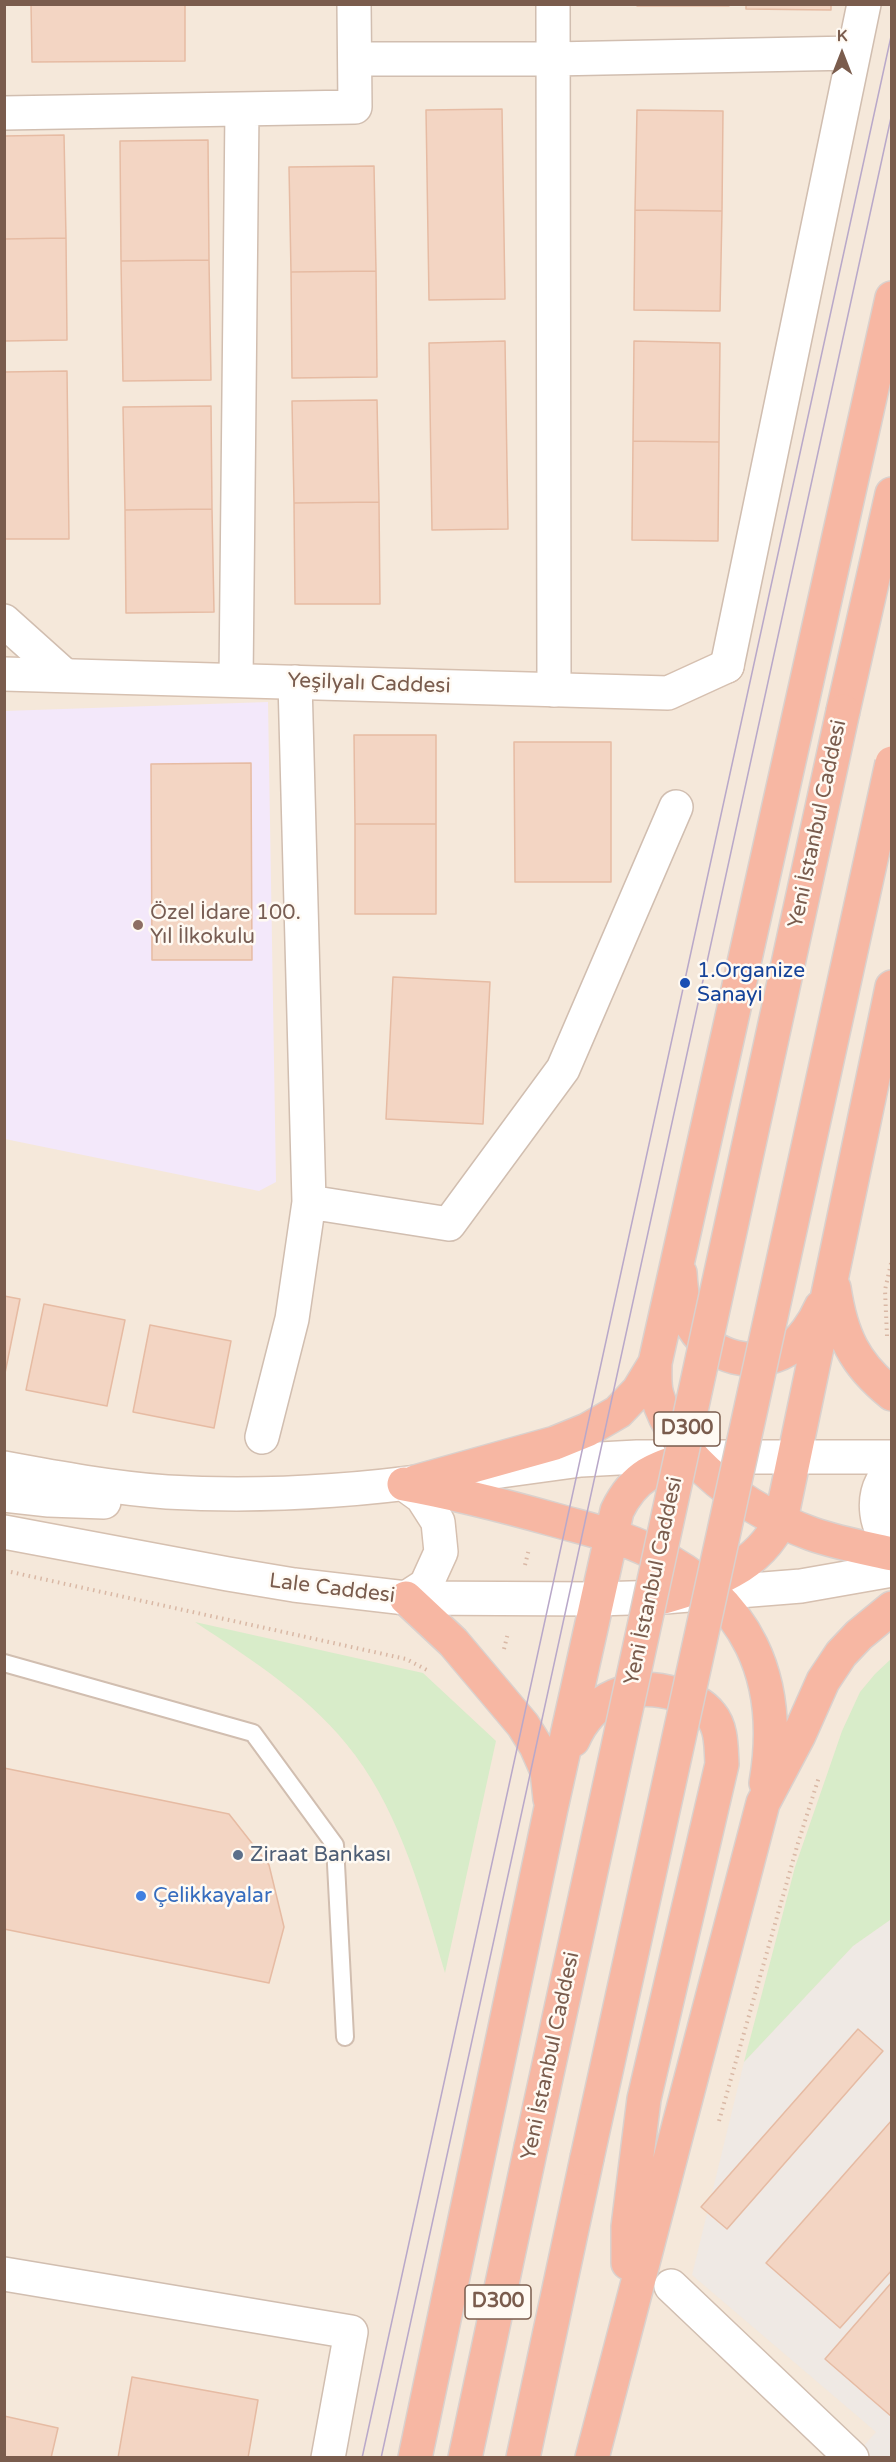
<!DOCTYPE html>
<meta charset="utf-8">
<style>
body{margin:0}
#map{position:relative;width:896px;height:2462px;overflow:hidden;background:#fdf6ec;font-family:"Varela Round",sans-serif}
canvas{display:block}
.frame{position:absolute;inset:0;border:6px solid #7a5c4d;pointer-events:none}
.north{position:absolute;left:812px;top:24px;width:60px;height:60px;-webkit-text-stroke:4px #fffaf3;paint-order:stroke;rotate:0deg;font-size:16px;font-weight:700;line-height:24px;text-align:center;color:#7a5c4d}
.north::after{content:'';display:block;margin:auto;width:21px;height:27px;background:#7a5c4d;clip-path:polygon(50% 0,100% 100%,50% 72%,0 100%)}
</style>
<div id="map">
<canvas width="896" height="2462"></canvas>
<div class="frame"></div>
<div class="north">K</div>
</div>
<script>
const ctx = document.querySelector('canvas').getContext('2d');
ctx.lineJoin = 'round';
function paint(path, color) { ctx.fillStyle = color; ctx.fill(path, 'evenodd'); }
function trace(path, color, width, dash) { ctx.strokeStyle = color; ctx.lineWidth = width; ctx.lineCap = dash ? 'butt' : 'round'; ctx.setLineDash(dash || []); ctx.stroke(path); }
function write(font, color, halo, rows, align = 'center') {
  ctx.font = font + ' "Varela Round",sans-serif'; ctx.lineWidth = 5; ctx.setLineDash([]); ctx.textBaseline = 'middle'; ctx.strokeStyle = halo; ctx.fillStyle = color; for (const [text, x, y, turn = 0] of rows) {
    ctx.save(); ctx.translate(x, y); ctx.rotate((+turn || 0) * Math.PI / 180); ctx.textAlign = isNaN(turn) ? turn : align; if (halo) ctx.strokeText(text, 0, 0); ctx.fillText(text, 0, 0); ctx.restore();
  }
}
paint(new Path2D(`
 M5 5H891V2457H5Z`), '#f5e8da');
paint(new Path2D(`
 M891 1892V2457H854L876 2432 692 2275 744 2062 853 1946 890 1920Z`), '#efe9e4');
paint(new Path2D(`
 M268 702 276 1182 259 1191 5 1139 4 711Z`), '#f3e8fa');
paint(new Path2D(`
 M195 1622 423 1673 496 1741 445 1973C424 1900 401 1816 355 1755 314 1699 252 1660 195 1622Z
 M891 1659 890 1920 853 1946 744 2062 795 1867 842 1731 860 1692 875 1674Z`), '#d8ecc9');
const building = new Path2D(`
 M31 4H185V61L32 62Z
 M637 4H729V6H637Z
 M746 4H831V10L746 9Z
 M502 109 505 299 429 300 426 110Z
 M637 110 723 111 722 211 635 210Z
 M64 135 66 238 4 239V136Z
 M208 140 209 260 121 261 120 141Z
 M374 166 376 271 291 272 289 167Z
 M635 210 722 211 720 311 634 310Z
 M66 238 67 340 4 341V239Z
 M209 260 211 380 123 381 121 261Z
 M376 271 377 377 292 378 291 272Z
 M505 341 508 529 432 530 429 343Z
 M634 341 720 343 719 442 633 441Z
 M67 371 69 539H4V372Z
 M377 400 379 502 294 503 292 401Z
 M211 406 212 509 125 510 123 407Z
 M633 441 719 442 718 541 632 540Z
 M379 502 380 604H295L294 503Z
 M212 509 214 612 126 613 125 510Z
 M354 735H436V824H355Z
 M514 742H611V882H515Z
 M251 763 252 960H152L151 764Z
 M355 824H436V914H355Z
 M393 977 490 982 483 1124 386 1119Z
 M4 1296 20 1299 4 1378Z
 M44 1304 125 1320 107 1406 26 1390Z
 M150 1325 231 1341 214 1428 133 1412Z
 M4 1768 229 1814 269 1865 284 1927 269 1983 4 1929Z
 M858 2029 883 2051 727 2229 701 2207Z
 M892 2120V2270L840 2328 766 2263Z
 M892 2282V2417L825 2359Z
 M132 2377 258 2400 248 2458H118Z
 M4 2416 58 2428 51 2458H4Z`);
paint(building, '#f3d5c3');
trace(building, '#e6bba3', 1.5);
const lane = new Path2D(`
 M4 1663 253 1733 335 1845 345 2037`);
const street = new Path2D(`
 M553 4 554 690
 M355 59H553L853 53
 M4 113 355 107 354 4
 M4 621 63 674
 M727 666 864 4
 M236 680 242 109
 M295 682 309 1202 449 1224 563 1069 676 807
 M262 1437 292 1319 309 1202
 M4 2274 351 2332 328 2458
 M671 2286 852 2458`);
const secondary = new Path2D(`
 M4 674 668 693 727 666
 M4 1468C58 1478 113 1488 167 1492 255 1497 345 1492 432 1480
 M892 1471C888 1475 884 1478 882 1482 873 1499 874 1529 892 1540
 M486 1473 581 1460 637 1457H892
 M404 1484 422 1497 438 1522 441 1552 426 1585 406 1598
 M4 1495 49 1500 104 1502
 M4 1532 228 1574 294 1585 406 1598 596 1599 664 1597 801 1586 892 1570`);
const highway = new Path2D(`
 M892 298 655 1363C655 1374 654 1386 657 1395 676 1463 749 1511 812 1534 838 1543 865 1548 892 1554
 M843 711 892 494
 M680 1273C681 1290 683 1313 693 1327 712 1358 755 1369 787 1350 802 1341 814 1323 821 1307
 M834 1288C841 1335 854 1364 892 1394
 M415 1482 555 1443 587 1430 618 1412 638 1391 655 1363
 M404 1484C455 1493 505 1506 555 1520 587 1529 620 1536 650 1551 748 1599 784 1678 766 1783
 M664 1597C712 1583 758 1568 781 1520L892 987
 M406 1598 453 1642 523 1725 536 1746 547 1771 550 1799
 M573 1740C592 1697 631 1681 676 1694 690 1699 702 1703 711 1715 722 1728 721 1748 722 1764L644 2099 628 2227V2263
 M415 2458 551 1808 617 1511C634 1475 657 1467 692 1457
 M465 2458 531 2147
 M523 2458 587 2158
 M592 2458 763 1803 799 1735 823 1681 841 1654 859 1635 892 1608`);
trace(lane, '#d1beb0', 20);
trace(street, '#d1beb0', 36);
trace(secondary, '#d6c0b0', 36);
trace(highway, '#dad1cd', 36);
trace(new Path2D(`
 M887 1336 885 1290 892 1259
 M525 1565 529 1549
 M11 1572 406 1659 429 1671
 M504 1649 508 1633
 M719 2121 798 1843 819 1777`), '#d9b8a5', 4, [1.5, 4.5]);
trace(lane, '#fff', 16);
trace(street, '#fff', 33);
trace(secondary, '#fff', 33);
trace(highway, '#f7b7a3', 33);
trace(new Path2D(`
 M362 2458 892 32
 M381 2458 892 113`), '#b9a8c9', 1.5);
const highwayBridge = new Path2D(`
 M531 2147 843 711
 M587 2158 892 763`);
trace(highwayBridge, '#dad1cd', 36, []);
trace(highwayBridge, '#f7b7a3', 33);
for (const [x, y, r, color] of [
 [138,925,6,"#8d6e63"],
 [685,983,6,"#1a4fb4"],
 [238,1855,6,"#5c6f8a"],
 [141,1896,6,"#3f7fe0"]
]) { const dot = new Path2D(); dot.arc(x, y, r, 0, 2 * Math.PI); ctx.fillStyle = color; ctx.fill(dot); trace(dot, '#fffaf3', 2); }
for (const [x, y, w] of [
 [687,1429,66],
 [498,2302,66]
]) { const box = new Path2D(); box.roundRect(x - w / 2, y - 17, w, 34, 4.5); ctx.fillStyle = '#fffaf3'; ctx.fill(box); trace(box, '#7a5c4d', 1.5); }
write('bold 20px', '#7a5c4d', null, [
 ["D300",687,1429],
 ["D300",498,2302]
]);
write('21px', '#7a5c4d', '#fffaf3', [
 ["Yeşilyalı Caddesi",369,684,2],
 ["Yeni İstanbul Caddesi",818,824,-78],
 ["Yeni İstanbul Caddesi",654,1581,-78],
 ["Lale Caddesi",332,1589,7],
 ["Yeni İstanbul Caddesi",551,2056,-78]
]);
write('21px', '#785e54', '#fffaf3', [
 ["Özel İdare 100.",150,913],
 ["Yıl İlkokulu",150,937]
], 'left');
write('21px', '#164399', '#fffaf3', [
 ["1.Organize",697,971],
 ["Sanayi",697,995]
], 'left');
write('21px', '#4e5e75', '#fffaf3', [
 ["Ziraat Bankası",250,1855]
], 'left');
write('21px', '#366cbe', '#fffaf3', [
 ["Çelikkayalar",153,1896]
], 'left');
</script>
